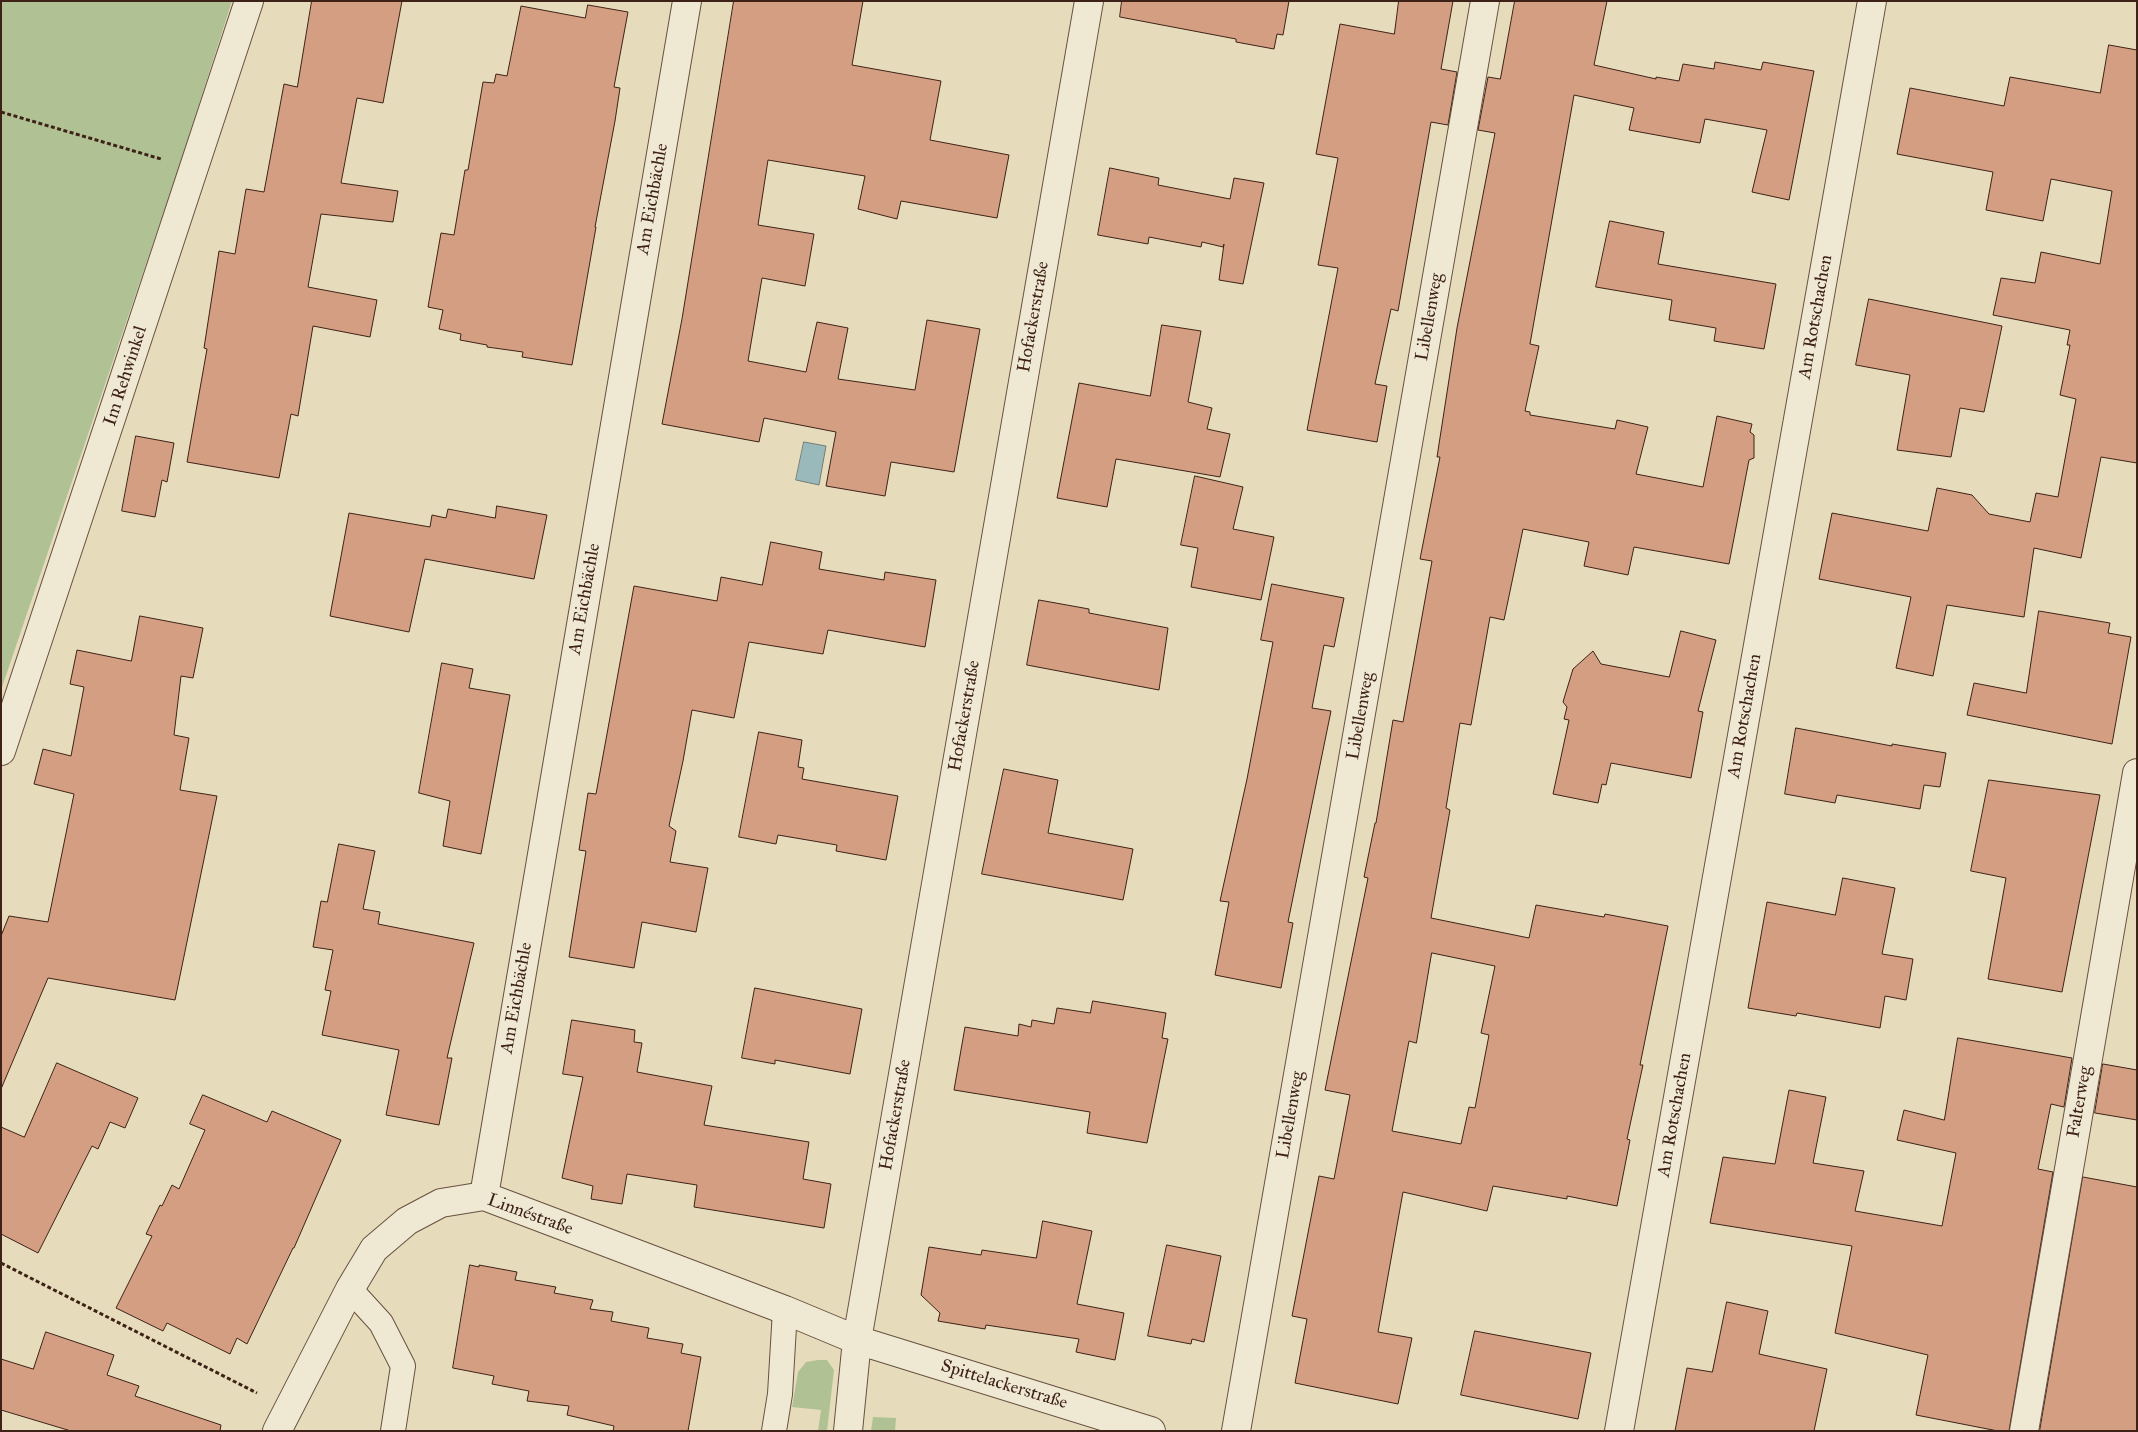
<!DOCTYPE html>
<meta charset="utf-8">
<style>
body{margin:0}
#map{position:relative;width:2138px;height:1432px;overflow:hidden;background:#e6dcbb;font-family:"IM FELL Great Primer",serif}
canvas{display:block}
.frame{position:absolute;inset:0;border:2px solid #3e2217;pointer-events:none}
</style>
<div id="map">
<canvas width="2138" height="1432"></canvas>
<div class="frame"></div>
</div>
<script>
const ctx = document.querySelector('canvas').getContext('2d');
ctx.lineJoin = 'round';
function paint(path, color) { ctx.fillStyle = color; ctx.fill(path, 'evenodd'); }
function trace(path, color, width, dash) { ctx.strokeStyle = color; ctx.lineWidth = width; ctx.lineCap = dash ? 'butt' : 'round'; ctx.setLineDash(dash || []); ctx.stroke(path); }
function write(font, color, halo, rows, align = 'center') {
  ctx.font = font + ' "IM FELL Great Primer",serif'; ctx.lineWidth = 4.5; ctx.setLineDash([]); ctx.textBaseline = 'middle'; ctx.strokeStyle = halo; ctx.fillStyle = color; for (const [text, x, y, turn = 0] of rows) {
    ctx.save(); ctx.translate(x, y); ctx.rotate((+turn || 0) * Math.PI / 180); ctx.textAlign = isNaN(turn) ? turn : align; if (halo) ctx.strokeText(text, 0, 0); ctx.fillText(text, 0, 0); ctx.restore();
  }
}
paint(new Path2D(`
 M1 1H232L180 164 1 690Z
 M818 1360H827L834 1370 827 1431H818L821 1410 792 1407 798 1372 806 1362Z
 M873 1417 896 1418 895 1431H871Z`), '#b0c294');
const water = new Path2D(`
 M804 442 826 446 819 485 796 480Z`);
paint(water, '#9ab9ba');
trace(water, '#757d79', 1);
const building = new Path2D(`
 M312 1H402L383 103 357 98 341 183 398 191 393 222 321 214 308 287 377 300 370 337 313 326 298 416 291 414 279 478 187 462 207 349 204 348 219 251 235 254 246 189 264 192 284 84 297 87Z
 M734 1H863L852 65 941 81 930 140 1009 155 997 218 901 201 897 219 858 209 865 176 768 160 758 225 814 234 805 286 762 278 748 361 806 372 817 322 848 328 838 379 915 390 927 320 980 329 954 472 891 462 885 496 826 486 836 432 764 418 759 442 662 424 682 319Z
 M1122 1H1289L1283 35 1277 34 1274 49 1236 42V39L1120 17Z
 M1399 1H1453L1441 69 1457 72 1448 125 1431 122 1398 311 1391 309 1375 384 1387 386 1377 442 1307 430 1338 268 1318 265 1338 158 1316 154 1340 24 1394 34Z
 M1515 1H1607L1594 65 1656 79V77L1679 81 1683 64 1714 69 1715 62 1761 70 1763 62 1814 71 1789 200 1752 192 1767 130 1705 119 1700 143 1629 130 1634 108 1574 95 1530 344 1539 346 1525 411 1530 412V415L1615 429 1617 420 1648 427 1636 474 1703 487 1717 416 1752 424 1750 432 1754 435V458L1749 460 1729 564 1634 547 1628 575 1584 566 1589 542 1523 529 1504 620 1490 617 1471 725 1460 723 1446 808 1450 810 1431 918 1529 938 1536 905 1604 917 1605 914 1668 926 1640 1065H1643L1627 1139 1630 1140 1617 1206 1567 1196V1199L1493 1186 1487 1211 1403 1192 1378 1332 1412 1338 1398 1404 1295 1383 1307 1319 1292 1316 1319 1176 1334 1179 1350 1095 1325 1090 1368 878 1364 877 1375 823H1376L1393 720 1403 722 1432 561 1420 559 1440 457H1437L1457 328 1495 133 1478 130 1488 77 1500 79ZM1432 953 1495 966 1481 1033 1489 1035 1475 1108 1469 1107 1461 1144 1392 1131 1409 1041 1416 1043Z
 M588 5 628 12 614 87 620 88 615 121 595 227H596L572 365 522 357 523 352 487 347V345L460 340 461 334 439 329 443 310 428 307 441 233 454 235 465 170H468L483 82 494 83 496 74 507 76 521 6 585 18Z
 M2109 45 2137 50V463L2101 457 2081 558 2034 548 2024 617 1947 605 1933 676 1896 668 1911 597 1819 579 1832 513 1928 531 1937 488 1972 495 1989 514 2030 522 2036 493 2058 497 2076 399 2060 395 2070 345H2067L2070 330 1993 315 2001 278 2035 283 2041 252 2100 264 2112 191 2051 179 2043 221 1986 210 1993 172 1897 154 1910 88 2004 106 2010 77 2100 93Z
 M1110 168 1159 178 1158 185 1230 199 1234 178 1264 183 1243 284 1219 280 1224 244 1223 247 1202 242 1201 247 1149 237 1148 244 1098 235Z
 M1610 221 1664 232 1658 264 1776 284 1764 349 1714 341 1716 328 1669 320 1672 300 1596 287Z
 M1869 299 2002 326 1984 412 1960 408 1951 457 1897 450 1910 375 1856 365Z
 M1162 325 1201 331 1188 402 1212 408 1207 429 1230 434 1220 477 1116 459 1107 507 1057 498 1079 383 1150 396Z
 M136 436 174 443 167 482 162 480 155 517 122 511Z
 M1195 476 1243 487 1233 529 1274 537 1261 600 1191 587 1198 548 1181 545Z
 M497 506 547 515 534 579 425 559 409 632 330 616 349 513 430 527 432 515 446 518 448 509 495 518Z
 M771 542 822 552 819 569 884 580 885 572 936 580 925 647 828 630 823 654 749 642 734 718 692 710 683 761 669 826 676 831 670 862 708 868 696 932 642 922 634 968 569 957 586 851 579 850 588 793 596 794 634 586 717 601 721 577 762 585Z
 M1272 584 1344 598 1334 647 1324 645 1312 708 1331 711 1288 922 1293 923 1281 988 1215 975 1229 902 1220 901 1247 779 1273 642 1261 640Z
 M1039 600 1089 609V613L1168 628 1159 690 1027 665Z
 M2039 611 2110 623 2108 633 2131 637 2112 744 1967 715 1974 683 2026 693Z
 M140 616 203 628 193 678 181 676 174 735 189 738 180 790 217 796 175 1000 48 978 1 1089V936L9 916 48 922 74 794 34 784 43 749 71 756 84 687 70 684 77 650 131 661Z
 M1681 631 1716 640 1698 711 1703 712 1691 778 1611 763 1606 785 1602 784 1598 803 1553 794 1569 720 1564 719 1567 707 1563 702 1573 669 1593 651 1601 664 1669 677Z
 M442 663 473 669 469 688 510 695 481 854 443 846 450 801 419 793Z
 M1796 728 1892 746V744L1946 753 1940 787 1924 785 1920 809 1837 795 1835 803 1785 794Z
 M759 732 802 740 798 767 804 768 802 779 898 796 886 860 836 851 837 845 778 835 776 844 739 837Z
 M1004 769 1058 780 1048 833 1133 849 1123 900 982 874Z
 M1989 780 2100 795 2062 992 1988 979 2006 878 1971 871Z
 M339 844 375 851 363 909 380 912 378 924 474 943 447 1058H452L439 1125 386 1115 399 1050 322 1035 331 991 325 990 333 950 313 947 321 901 327 902Z
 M1843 878 1895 888 1882 954 1913 959 1906 1000 1885 996 1880 1028 1797 1013 1796 1016 1748 1008 1767 902 1835 915Z
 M755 988 862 1009 850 1074 775 1060V1064L742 1058Z
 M1093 1001 1166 1013 1162 1038 1168 1039 1147 1143 1087 1133 1090 1112 954 1090 965 1027 1018 1036 1019 1024 1031 1027 1032 1020 1054 1024 1057 1008 1090 1013Z
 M572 1020 635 1030 634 1042 642 1043 637 1072 712 1086 704 1125 809 1142 803 1179 831 1184 824 1228 694 1207 697 1185 627 1174 622 1204 591 1199 593 1186 562 1178 583 1077 563 1074Z
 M1958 1038 2072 1058 2064 1107 2051 1104 2038 1169 2053 1172 2009 1431H1998L1916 1415 1928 1355 1835 1333 1852 1246 1710 1223 1723 1157 1775 1164 1789 1090 1826 1097 1813 1163 1864 1171 1855 1211 1942 1226 1956 1153 1897 1140 1904 1110 1944 1120Z
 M57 1063 138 1098 125 1128 110 1122 98 1149 92 1146 38 1253 1 1234V1127L24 1137Z
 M2103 1064 2137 1070V1120L2095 1113Z
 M203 1095 267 1122 272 1111 341 1140 294 1248H293L247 1344 237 1338 230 1354 167 1323 163 1331 116 1308 152 1236 146 1234 160 1205 162 1206 172 1185 179 1189 205 1130 190 1124Z
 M2083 1177 2137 1187V1431H2040Z
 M1043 1221 1092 1231 1077 1304 1124 1313 1115 1360 1076 1352 1079 1339 986 1325 985 1329 938 1321 940 1313 921 1295 929 1247 981 1255 982 1250 1036 1258Z
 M1167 1245 1221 1256 1204 1342 1192 1339 1191 1344 1148 1336Z
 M470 1265 479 1267V1265L517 1272 515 1280 556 1287 554 1293 593 1300 590 1309 613 1312 611 1321 649 1328 647 1338 683 1344 681 1353 701 1357 688 1431H613L614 1426 567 1415 569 1406 527 1401 529 1391 492 1384 494 1376 453 1368Z
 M1727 1302 1768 1311 1759 1354 1827 1369 1814 1431H1675L1687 1368 1712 1372Z
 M1475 1331 1591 1353 1578 1419 1461 1395Z
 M46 1332 114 1355 107 1375 139 1386 135 1396 221 1425 220 1431H71L1 1410V1359L33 1369Z`);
paint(building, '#d39e82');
trace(building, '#3e2217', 1);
const lane = new Path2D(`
 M350 1289 381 1323 403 1366 393 1431
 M774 1431 780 1394 785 1310`);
const street = new Path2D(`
 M1 751 249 1
 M484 1196 687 1
 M277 1431 350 1289 374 1249 407 1221 441 1203 484 1196 785 1310 857 1340 1151 1431
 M848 1431 857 1340 1089 1
 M1236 1431 1485 1
 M1619 1431 1872 1
 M2024 1431 2137 773`);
trace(lane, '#685040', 26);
trace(street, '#685040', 30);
trace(new Path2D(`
 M1 112 161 159
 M1 1263 257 1393`), '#3e2217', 3, [4, 2.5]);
trace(lane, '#efe8d3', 24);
trace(street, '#efe8d3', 28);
write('18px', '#3e2217', '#efe8d3', [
 ["Am Eichbächle",653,199,-80],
 ["Hofackerstraße",1034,317,-80],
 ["Libellenweg",1430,317,-80],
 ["Am Rotschachen",1816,317,-80],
 ["Im Rehwinkel",126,376,-72],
 ["Am Eichbächle",585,599,-80],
 ["Hofackerstraße",965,716,-80],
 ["Libellenweg",1361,716,-80],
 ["Am Rotschachen",1745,716,-80],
 ["Am Eichbächle",517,998,-80],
 ["Falterweg",2080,1102,-80],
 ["Hofackerstraße",896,1115,-80],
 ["Libellenweg",1291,1115,-80],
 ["Am Rotschachen",1675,1115,-80],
 ["Linnéstraße",530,1215,20],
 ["Spittelackerstraße",1004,1385,17]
]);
</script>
